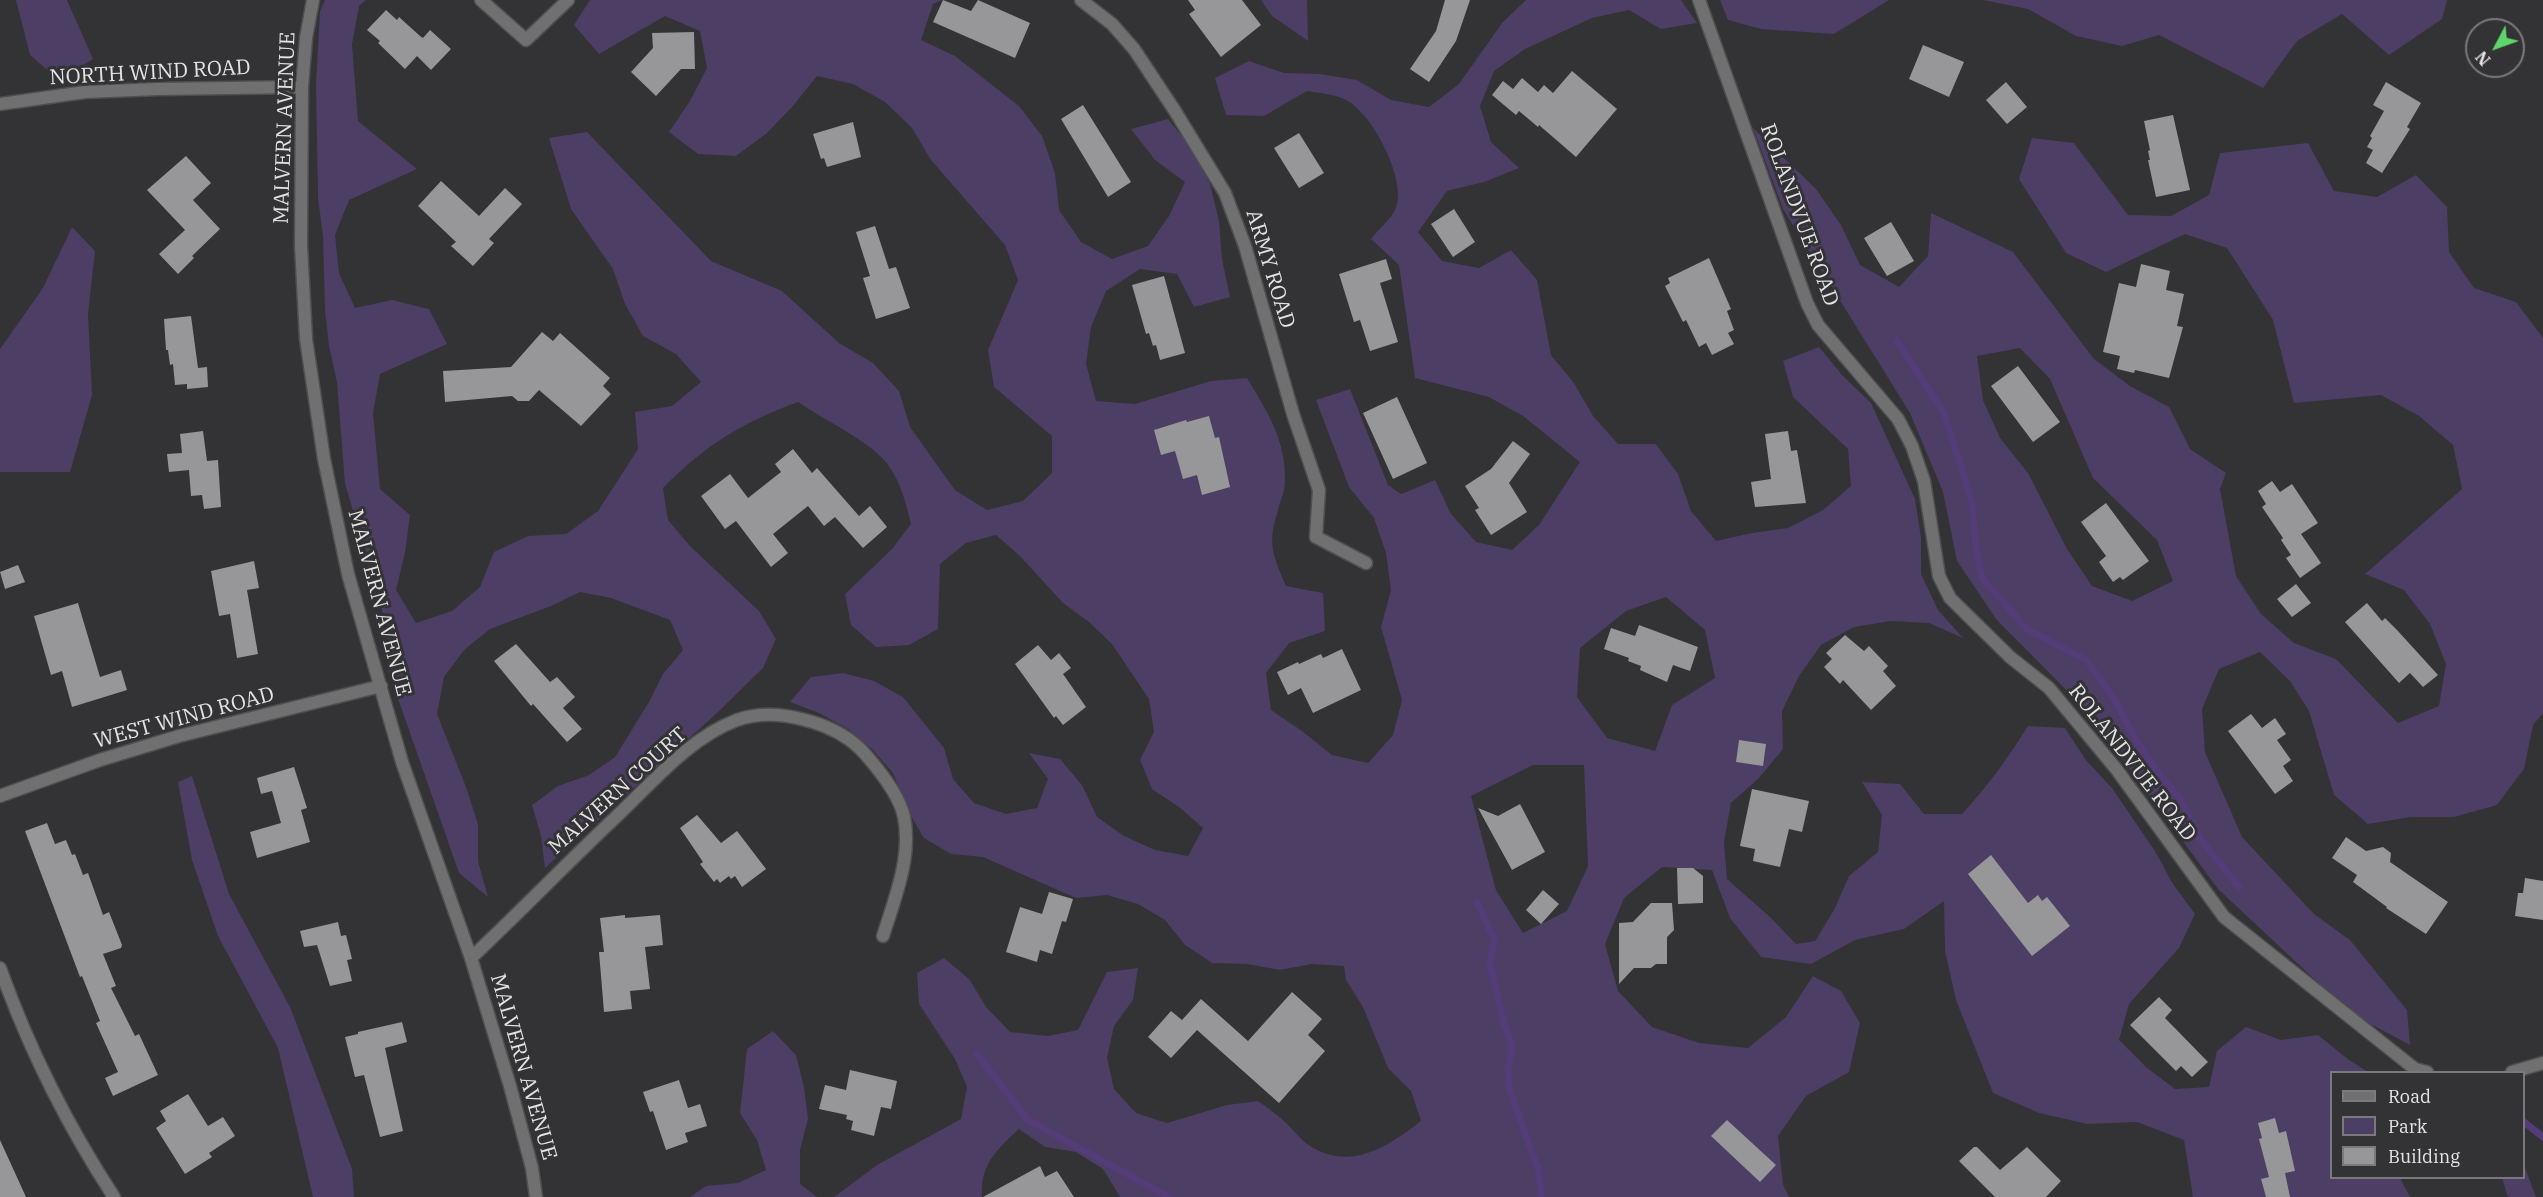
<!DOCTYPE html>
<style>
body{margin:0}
#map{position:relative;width:2543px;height:1197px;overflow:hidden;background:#333235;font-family:"IBM Plex Serif",serif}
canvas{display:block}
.legend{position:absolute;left:2330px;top:1071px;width:195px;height:108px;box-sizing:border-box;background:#333235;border:2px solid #7a797b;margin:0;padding:8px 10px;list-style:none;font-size:18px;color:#e4e4e5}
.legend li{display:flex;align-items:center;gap:12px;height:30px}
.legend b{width:30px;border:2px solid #7a797b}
.north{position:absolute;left:2465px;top:18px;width:60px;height:60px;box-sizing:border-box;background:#333235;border:2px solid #7a797b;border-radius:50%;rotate:229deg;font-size:16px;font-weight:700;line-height:24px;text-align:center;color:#e4e4e5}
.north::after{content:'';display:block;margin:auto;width:21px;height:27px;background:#5fd56b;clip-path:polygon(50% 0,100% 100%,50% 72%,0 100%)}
</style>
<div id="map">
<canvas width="2543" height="1197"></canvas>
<ul class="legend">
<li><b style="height:8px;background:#6f706f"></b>Road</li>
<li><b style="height:16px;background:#4c3e64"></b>Park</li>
<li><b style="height:16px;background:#979699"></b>Building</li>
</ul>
<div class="north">N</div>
</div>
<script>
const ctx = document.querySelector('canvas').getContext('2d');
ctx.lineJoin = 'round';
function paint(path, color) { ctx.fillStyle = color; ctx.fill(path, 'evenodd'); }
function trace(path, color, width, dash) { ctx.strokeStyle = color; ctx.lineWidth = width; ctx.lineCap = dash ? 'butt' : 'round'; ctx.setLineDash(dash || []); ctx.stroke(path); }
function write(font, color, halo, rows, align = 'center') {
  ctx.font = font + ' "IBM Plex Serif",serif'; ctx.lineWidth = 6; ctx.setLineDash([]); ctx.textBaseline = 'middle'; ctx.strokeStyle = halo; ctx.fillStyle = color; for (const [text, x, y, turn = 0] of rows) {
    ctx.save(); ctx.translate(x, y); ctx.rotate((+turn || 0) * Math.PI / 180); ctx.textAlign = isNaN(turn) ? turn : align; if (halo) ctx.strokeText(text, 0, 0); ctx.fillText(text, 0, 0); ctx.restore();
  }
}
paint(new Path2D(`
 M16 0H67L93 59 59 80 30 55Z
 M325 0H366L359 6 352 44 358 121 417 169 349 200 335 235 339 273 355 308 392 300 429 309 447 344 380 374 373 413 380 489 410 515 405 553 396 590 416 623 452 611 480 587 494 552 528 536 566 534 598 511 638 449 635 412 672 406 701 382 676 354 643 336 625 304 613 269 571 209 549 138 587 132 711 261 782 291 839 343 873 363 899 391 910 427 955 490 987 510 1023 501 1052 473V436L994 387 988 350 1018 280 1005 245 931 160 912 128 885 102 853 84 817 76 793 106 767 133 736 156 698 154 669 132 690 101 707 68 700 31 665 16 599 54 574 25 590 0H942L933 4 921 40 955 56 1019 106 1042 136 1055 173 1059 210 1081 242 1112 259 1148 246 1169 216 1185 182 1155 160 1131 129 1168 119 1192 149 1210 184 1219 221 1222 259 1230 297 1194 307 1177 274 1140 269 1106 291 1091 327 1086 364 1096 401 1135 404 1211 381 1247 378C1268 413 1286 440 1285 482 1285 492 1279 504 1277 514 1267 545 1274 557 1286 586L1323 593 1325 631 1289 643 1266 673 1271 710 1302 731 1332 755 1368 763 1393 735 1402 700 1381 627 1391 590 1386 553 1374 518 1349 487 1316 400 1350 389 1388 485 1401 494 1435 480 1451 514 1476 542 1512 550 1539 525 1580 462 1523 416 1489 397 1415 378 1399 265 1371 239C1378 230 1390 220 1395 210 1409 182 1371 110 1344 99 1333 94 1319 93 1307 91L1264 116 1226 115 1215 78 1249 61 1284 73 1320 74 1357 80 1391 100 1429 107 1459 84 1502 23 1526 0H1681L1697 23 1661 29 1629 10 1592 18 1525 49 1494 71 1480 106 1491 142 1519 168 1484 182 1447 191 1418 232 1442 261 1479 268 1511 250 1537 280 1551 355 1574 383 1593 416 1618 444H1656L1678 474 1691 511 1716 541 1752 533 1788 528 1823 510 1851 486 1848 449 1793 397 1783 361 1819 347 1843 376 1871 403 1915 499 1921 537V574L1938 610 1963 638 1929 623 1891 621 1854 627 1821 645 1799 676 1782 711 1783 749 1759 778 1731 803 1724 842 1727 879 1770 917 1796 944 1815 941 1834 910 1849 876 1878 852 1882 815 1862 782 1900 784 1924 814H1962C1987 787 2008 758 2028 726L2065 728 2086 760 2112 788 2155 851 2173 884 2195 914 2179 948 2129 1004 2119 1040 2146 1067 2175 1089 2209 1087 2217 1051 2246 1027 2281 1040 2318 1035 2349 1060 2368 1072H2332V1178H2400L2410 1197H2193L2184 1140 2137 1122 2087 1124 2039 1113 1993 1093 1956 1000 1945 951 1944 901 1904 929 1855 940 1811 964 1761 957 1730 918 1712 870 1662 867 1624 898 1605 944 1618 991 1652 1027 1699 1043 1748 1048 1786 1017 1813 976 1841 991 1860 1023 1849 1072 1806 1096 1778 1136 1783 1184 1789 1197H1120L1103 1169 1076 1152 1045 1147 1019 1129C997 1150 980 1164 982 1197H834L877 1165 961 1119 967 1087 955 1059 919 1004 917 973 944 958 969 979 987 1008 1010 1032 1048 1036 1078 1030 1107 972 1138 968 1133 1000 1114 1026 1107 1058 1114 1089 1136 1113 1167 1123 1227 1105 1258 1101C1267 1107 1276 1114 1284 1121 1292 1128 1299 1138 1307 1144 1349 1173 1387 1147 1421 1121L1411 1091 1388 1068 1363 1007 1346 980 1344 966 1312 964 1280 970 1247 964 1212 963 1185 945 1165 920 1138 904 1107 895 1076 898 983 857 951 854 924 838 908 811 893 773 872 749 848 729 819 713 790 702 811 677 843 673 874 681 903 697 944 748 953 779 974 803 1006 814 1037 808 1048 779 1029 753 1060 759 1082 785 1097 817 1124 836 1155 850 1188 856 1203 828 1179 807 1152 789 1140 760 1154 732 1149 699 1112 644 1089 622 1063 603 1019 555 996 535 966 543 940 564 938 629 909 645 876 647 851 625 845 594 892 549 911 524C905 499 898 471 877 453 856 435 822 418 798 402 743 422 704 446 663 488L668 520 689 545 759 611 776 639 763 668 717 713 545 868 541 836 532 805 558 786 589 775 615 757 649 702 663 674 683 650 670 620 611 598 580 592 551 606 490 629 464 650 444 677 437 714 466 787 478 824V861L488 897 459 873 388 670 387 633 379 597 345 484 337 382 329 346 325 310 323 236 318 198 316 84 320 11ZM1666 597 1705 630 1715 678 1672 705 1655 751 1607 738 1577 697 1580 648 1626 611ZM1533 765H1584L1588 866 1567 911 1523 933 1496 890 1471 796Z
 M1261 0H1307L1308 41 1272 16Z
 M1720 0H1889L1834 34 1761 29 1728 20Z
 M1983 0H2447L2442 19 2389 55 2342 14 2297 41 2263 88 2159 35 2122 46 2076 36 2028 9Z
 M1753 128 1816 189 1841 225 1860 265 1899 287 1928 256 1931 213 2013 252 2094 359 2130 386 2169 407 2190 449 2226 473 2220 489 2236 576 2261 614 2294 643 2336 659 2398 723 2439 706 2446 664 2430 624 2404 590 2365 574 2462 489 2453 445 2419 416 2381 395 2294 403 2273 320 2227 248 2185 234 2106 272 2066 253 2019 179 2032 138 2074 143 2128 215 2171 216 2209 195 2220 153 2308 143 2334 191 2377 197 2416 175 2447 207 2449 252 2474 288 2516 302 2543 338V713L2533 725 2524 769 2497 805 2454 817H2411L2368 824 2334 795 2309 711 2290 681 2260 652 2219 669 2202 709 2205 752 2242 837 2314 914 2350 940 2407 1010 2410 1045 2361 1019 2327 991 2218 889 2088 712 1996 619 1957 561 1943 492 1910 413 1783 209ZM2020 348 2050 379 2093 478 2157 540 2173 581 2132 601 2092 586 2067 549 2028 473 2000 438 1983 400 1977 356Z
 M72 227 95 251 88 314 92 395 70 472H0V349L43 288Z
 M192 776 229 894 290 1007 352 1169 354 1197H313L278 1048 218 936 192 860 178 782Z
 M773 1031 796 1055 804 1087 808 1119 800 1150V1184L817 1197H690L706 1186 738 1183 766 1170 757 1140 740 1113 747 1049Z
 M2524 1165 2536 1197H2508L2502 1178H2524Z`), '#4c3e64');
trace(new Path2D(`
 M1897 341 1945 415 1972 503 1976 549 1982 578 2027 629 2086 660 2115 700 2136 740 2159 774 2179 797 2201 840 2239 887
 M1477 902 1494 939 1490 965 1504 1024 1512 1045 1508 1069 1509 1088 1539 1172 1541 1197
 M977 1054 1028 1120 1169 1197
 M2524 1122 2543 1137`), '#533c78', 7);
paint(new Path2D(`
 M943 0 971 11 978 0 1030 23 1015 58 933 22Z
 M1188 0H1242L1261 25 1221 57 1189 14 1195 10Z
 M1445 0H1470L1456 41 1429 82 1410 69 1436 31Z
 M386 10 397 20 399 17 420 36 423 38 430 30 451 49 431 70 417 56 405 69 378 43 380 41 367 30Z
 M694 32 695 69H681L656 96 631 72 653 48 652 33Z
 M1923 45 1964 62 1949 97 1909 79Z
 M1572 71 1617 109 1576 157 1539 125 1538 127 1519 111 1516 115 1492 95 1503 81 1513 89 1522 78 1538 92 1544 85 1553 93Z
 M2006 82 2027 107 2007 124 1986 100Z
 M2386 82 2421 103 2407 127 2410 129 2382 173 2366 163 2373 150 2367 147 2372 138 2370 136 2384 111 2373 105Z
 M1083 105 1131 182 1108 197 1061 119Z
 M2173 115 2190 190 2156 197 2148 160H2150L2148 151 2150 150 2144 121Z
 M853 122 861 157 827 167 824 158 821 159 813 134Z
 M1299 133 1324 173 1299 188 1274 148Z
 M186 156 211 183 193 200 220 229 192 256 194 258 178 274 159 254 185 230 147 190Z
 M441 181 479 216 505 188 522 204 489 239 494 243 473 266 451 246 456 242 418 206Z
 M1454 209 1475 242 1453 257 1431 224Z
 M1891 222 1914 261 1887 276 1864 238Z
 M875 226 889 269 896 267 910 308 876 319 863 278 870 276 856 232Z
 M1709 258 1731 309 1727 311 1734 330 1728 333 1734 344 1712 355 1706 343 1699 347 1686 320 1683 322 1665 286 1670 283 1668 278Z
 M1386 259 1392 279 1380 283 1398 342 1370 351 1360 320 1354 322 1339 274Z
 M2141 264 2170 271 2166 290 2184 294 2177 326 2183 327 2169 378 2135 370 2134 373 2117 369 2120 356 2103 352 2119 283 2136 287Z
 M1164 276 1185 353 1160 360 1156 345 1153 346 1149 333 1146 334 1132 285Z
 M191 316 198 368 207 367 208 387 187 389V384L175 385 173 364 170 365 168 350H166L164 319Z
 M542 332 553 341 560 333 610 378 603 386 611 394 581 426 539 390 529 401H518L512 396 445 402 443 371 511 367Z
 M2018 366 2060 422 2033 442 1991 386Z
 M1397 397 1427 463 1393 479 1363 413Z
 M1209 416 1215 438 1219 437 1230 487 1202 495 1197 475 1183 479 1175 451 1161 455 1154 430 1186 420 1187 422Z
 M203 431 207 461 218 460 221 507 204 509 202 495 191 496 189 470 169 472 167 454 182 453 180 434Z
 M1788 431 1791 451 1797 450 1806 503 1755 507 1751 482 1771 479 1765 434Z
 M1513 441 1530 454 1509 483 1527 512 1491 535 1475 510 1479 508 1465 486 1491 469Z
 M793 449 812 473 817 468 859 516 870 506 887 527 863 548 835 517 824 526 808 506 773 534 788 553 771 567 736 521 725 529 701 496 730 474 748 498 781 472 775 464Z
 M2272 481 2280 492 2292 484 2318 523 2301 534 2321 563 2300 578 2286 558 2291 555 2281 540 2283 538 2262 507 2266 504 2258 491Z
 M2106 503 2149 561 2123 580 2120 577 2113 582 2099 562 2106 556 2081 522Z
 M254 561 259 588 247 590 258 654 237 658 230 614 219 616 211 571Z
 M18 565 25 582 5 589 0 572Z
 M2296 584 2311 603 2292 617 2277 599Z
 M78 603 100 677 121 670 127 690 72 707 62 671 51 675 34 616Z
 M2367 603 2382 621 2385 618 2397 630 2438 675 2423 687 2410 673 2399 683 2345 622Z
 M1639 625 1698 647 1690 671 1673 665 1667 682 1640 670 1641 666 1628 661 1629 658 1604 649 1611 628 1635 636Z
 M1845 635 1864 651 1869 646 1888 666 1883 671 1896 686 1871 710 1843 680 1840 684 1824 667 1832 659 1826 653Z
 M516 644 550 682 557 677 575 697 563 708 582 729 567 742 533 704 531 706 494 661Z
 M1038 645 1051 660 1059 653 1071 668 1063 674 1086 707 1063 725 1056 716 1054 718 1015 664Z
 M1342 649 1361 690 1313 713 1301 688 1288 695 1277 672 1298 662 1299 664 1321 654 1323 658Z
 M2251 714 2262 728 2275 718 2286 734 2277 740 2291 760 2283 766 2293 781 2275 794 2228 731Z
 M1739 740 1766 744 1763 766 1736 762Z
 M294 767 307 808 301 810 310 842 257 858 250 832 281 823 272 791 261 794 257 778Z
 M1752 789 1809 801 1802 832 1789 829 1780 867 1753 861 1755 849 1740 846Z
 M1520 804 1545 852 1512 870 1478 808 1498 816Z
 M697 815 721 843 737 831 766 869 742 887 735 876 731 879 729 876 720 883 717 879 714 882 700 864 703 862 680 828Z
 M47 823 55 844 66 840 72 855 75 854 83 875 88 873 103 915 109 912 122 945 121 948 103 954 116 986 111 988 135 1036 139 1034 158 1075 113 1096 105 1078 118 1072 96 1023 100 1021 82 976 80 977 25 831Z
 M2346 837 2366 851 2383 847 2391 853 2390 862 2448 902 2426 934 2386 908 2387 907 2353 882 2357 875 2332 858Z
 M1991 855 2028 903 2038 895 2042 901 2047 897 2070 926 2032 956 1968 874Z
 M1677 868H1693L1703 876V903L1678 904Z
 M2525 878 2543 881V920L2515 916 2518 893H2523Z
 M1543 890 1559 904 1541 924 1526 910Z
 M1049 892 1073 899 1066 922 1062 921 1052 954 1040 950 1037 962 1006 952 1020 907 1042 914Z
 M1651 903H1672L1674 930 1667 937V964H1656L1651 968H1634L1619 984V923L1633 922Z
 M625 915V918L660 915 663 945 645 947 650 989 630 991 632 1009 604 1012 599 952H604L600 918Z
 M338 922 341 936 346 935 352 959 347 960 352 981 330 986 317 945 304 947 300 931Z
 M1292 992 1322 1019 1308 1035 1325 1051 1279 1103 1197 1030 1171 1058 1148 1037 1171 1011 1182 1020 1201 999 1248 1041Z
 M2159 997 2172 1010 2165 1018 2208 1062 2192 1077 2181 1066 2176 1071 2130 1025Z
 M402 1022 407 1042 385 1048 403 1131 380 1137 364 1075 355 1077 345 1037 358 1034V1032Z
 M850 1070 897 1081 891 1109 881 1107 874 1136 851 1130 853 1121 846 1119 847 1115 819 1109 825 1085 846 1090Z
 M679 1080 688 1108 700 1104 707 1126 685 1133 688 1142 666 1150 653 1111 650 1112 643 1092Z
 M188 1094 208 1126 223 1117 235 1136 209 1153 212 1157 185 1174 156 1128 166 1121 160 1111Z
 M2275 1118 2279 1133 2286 1131 2295 1171 2285 1173 2290 1197H2266L2261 1179 2269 1177 2259 1139 2262 1138 2258 1123Z
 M1727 1120 1776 1165 1760 1182 1711 1136Z
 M0 1140 26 1197H0Z
 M1974 1147H1977L2000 1170 2027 1147 2061 1181 2046 1197H1995L1959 1161Z
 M1040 1166 1045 1177 1057 1171 1074 1197H983Z`), '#979699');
const minor = new Path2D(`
 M313 0 306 38 302 87 301 246 306 339 324 459 348 574 402 762 471 958 510 1086 532 1168 536 1197
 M481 0 526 40 568 0
 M1081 0 1112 24 1134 49 1175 111 1225 193 1245 246 1293 414 1319 490 1316 537 1366 563
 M1699 0 1807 303 1818 325 1898 419 1912 446 1924 481 1939 576 1950 598 2010 657 2049 688 2117 770 2224 917 2415 1069 2427 1072
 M0 104 85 92 158 89 302 87
 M0 796 100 760 179 736 381 686
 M471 958C521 911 568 862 617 816 653 782 689 738 737 720 777 706 839 723 866 755 879 770 900 797 904 817 912 856 895 898 883 936
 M0 968C29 1049 67 1125 114 1197
 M2512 1072 2543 1063`);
trace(minor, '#4f4e51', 15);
trace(minor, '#6f706f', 12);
write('21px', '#e4e4e5', '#333235', [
 ["NORTH WIND ROAD",150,73,-3],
 ["MALVERN AVENUE",285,128,-88],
 ["ROLANDVUE ROAD",1799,215,70],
 ["ARMY ROAD",1270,269,73],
 ["MALVERN AVENUE",379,603,75],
 ["WEST WIND ROAD",184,718,-15],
 ["ROLANDVUE ROAD",2132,763,52],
 ["MALVERN COURT",618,791,-42],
 ["MALVERN AVENUE",523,1067,74]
]);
</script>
